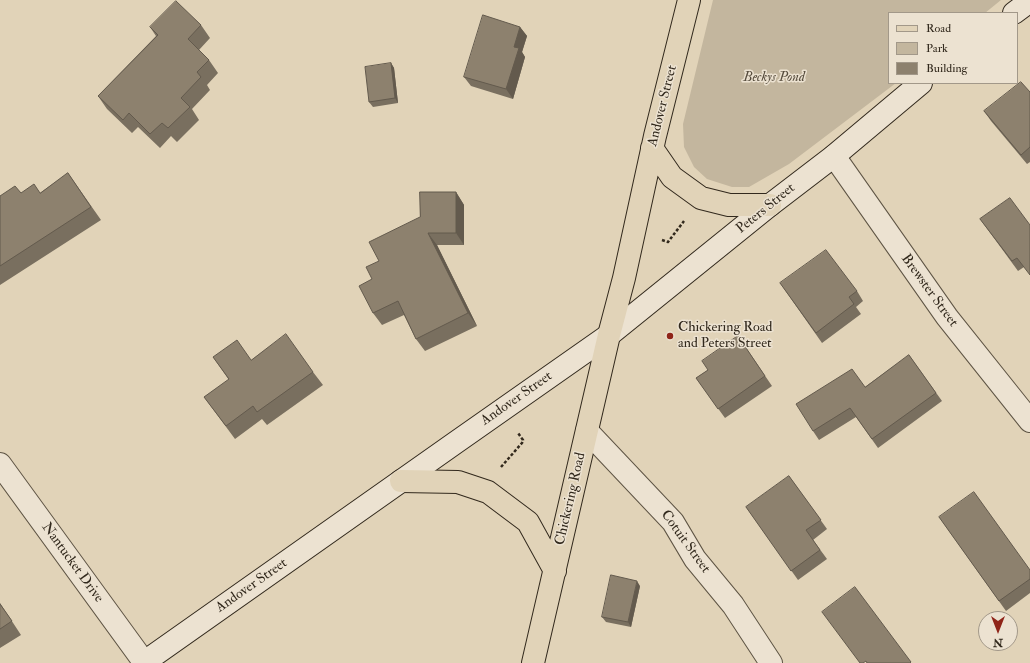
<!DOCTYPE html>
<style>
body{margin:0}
#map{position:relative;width:1030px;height:663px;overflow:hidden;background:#e1d3b8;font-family:"IM FELL Double Pica",serif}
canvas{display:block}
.legend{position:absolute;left:888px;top:12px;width:130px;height:72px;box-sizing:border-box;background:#ece2d1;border:1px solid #a29889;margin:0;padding:5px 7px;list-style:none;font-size:12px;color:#32291d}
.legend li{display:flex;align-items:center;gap:8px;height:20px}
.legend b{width:20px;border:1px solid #a29889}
.north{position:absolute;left:978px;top:611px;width:40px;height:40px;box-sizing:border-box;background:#ece2d1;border:1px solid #a29889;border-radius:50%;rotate:180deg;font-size:11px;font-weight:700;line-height:16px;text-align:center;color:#32291d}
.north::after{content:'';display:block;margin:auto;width:14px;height:18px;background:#8f2418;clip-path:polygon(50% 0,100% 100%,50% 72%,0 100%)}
</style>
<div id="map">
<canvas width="1030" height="663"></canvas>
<ul class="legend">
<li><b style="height:5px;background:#e1d3b8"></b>Road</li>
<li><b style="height:11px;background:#c3b69e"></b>Park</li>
<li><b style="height:11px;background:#8d816e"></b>Building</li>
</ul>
<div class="north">N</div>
</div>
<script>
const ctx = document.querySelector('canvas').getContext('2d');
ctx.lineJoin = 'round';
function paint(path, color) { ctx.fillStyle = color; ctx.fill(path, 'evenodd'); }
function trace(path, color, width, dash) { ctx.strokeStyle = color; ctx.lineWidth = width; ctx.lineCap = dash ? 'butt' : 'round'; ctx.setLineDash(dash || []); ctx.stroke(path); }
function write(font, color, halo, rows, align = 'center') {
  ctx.font = font + ' "IM FELL Double Pica",serif'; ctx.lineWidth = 3; ctx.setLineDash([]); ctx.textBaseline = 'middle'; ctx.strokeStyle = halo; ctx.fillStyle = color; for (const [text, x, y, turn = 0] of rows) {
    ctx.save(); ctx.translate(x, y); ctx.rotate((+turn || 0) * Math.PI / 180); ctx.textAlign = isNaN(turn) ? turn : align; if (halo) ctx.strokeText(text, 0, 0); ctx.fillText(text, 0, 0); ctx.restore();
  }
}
paint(new Path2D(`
 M713 0H1001L985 13H889V83H896L789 164 749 187H732L707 179 694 167 684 147 683 124Z`), '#c3b69e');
const street = new Path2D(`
 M834 156 947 317 1030 421
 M587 431 673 522 695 559 733 605 771 663
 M0 464 144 662`);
const secondary = new Path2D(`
 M1014 13 1030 1
 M143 663 455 443 609 335 770 205 834 156 921 83`);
const primary = new Path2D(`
 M652 148 672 177 701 198 729 205H770
 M401 481 458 482 488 492 528 522 555 571
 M533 663 609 335 624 278 655 136 689 0`);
trace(street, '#5e5444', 24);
trace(secondary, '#32291d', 24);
trace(primary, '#32291d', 24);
trace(new Path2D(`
 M662 240 668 242 684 221
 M501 467 522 443 523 440 518 433`), '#32291d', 2.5, [3, 2]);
trace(street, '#ece2d1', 22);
trace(secondary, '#ece2d1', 22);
trace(primary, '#e1d3b8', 22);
paint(new Path2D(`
 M201 25 210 38 199 50 209 60 218 73 207 85 210 90 192 109 199 120 177 142 171 136 160 148 138 127 132 133 107 109 98 96 156 36 150 27Z
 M520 27 527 36 522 52 525 57 513 99 471 86 464 77Z
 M391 63 394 68 398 103 373 107 369 102Z
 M1030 92V162L1027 164 991 121 984 111Z
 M68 173 101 220 0 285V196L21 193H40Z
 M456 192 464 205V245H437L477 326 425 351 416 339 404 315 382 325 373 313 372 279 379 261Z
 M1010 198 1024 267 1018 271 980 219Z
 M780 283 857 291 863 301 856 307 861 314 822 343Z
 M738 336 772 386 725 418 696 378 708 370Z
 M909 355 942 401 878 448 856 417 819 440 813 431 865 387Z
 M213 357 251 360 313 372 323 385 267 425 262 419 235 439 204 397 229 380Z
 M789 476 827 529 813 540 827 559 798 580 746 507Z
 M939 517 1030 570V593L1006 611Z
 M640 586 631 627 606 622 602 617Z
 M0 603 21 635 0 648Z`), '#796f5f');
paint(new Path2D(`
 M520 27 527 36 522 52 525 57 513 99 506 89 514 47Z
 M391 63 394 68 398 103 395 98Z
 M456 192 464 205V245L456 233Z
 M428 233 437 245 477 326 468 313Z
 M637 581 640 586 631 627 628 622Z`), '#635a4d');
const building = new Path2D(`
 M176 1 201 25 188 39 209 60 197 72 201 77 181 98 190 107 168 128 162 123 150 134 129 113 123 120 98 96 158 35 150 27Z
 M483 15 520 27 514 47 519 48 506 89 464 77Z
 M391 63 395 98 369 102 365 67Z
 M1021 82 1030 92V147L1021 155 984 111Z
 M68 173 91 207 0 266V196L15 186 21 193 34 184 40 193Z
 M420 192H456V233H428L468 313 416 339 398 301 373 313 359 286 372 279 366 267 379 261 369 242 420 217Z
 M1010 198 1030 225V275L1017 258 1012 261 980 219Z
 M826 250 857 291 849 297 854 304 816 333 780 283Z
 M286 334 313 372 257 412 253 406 226 426 204 397 229 379 213 357 237 340 251 360Z
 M738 336 765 376 718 409 696 378 708 370 702 361Z
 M909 355 936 393 872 439 850 408 813 431 796 404 852 369 865 387Z
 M789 476 821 520 806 530 820 550 791 571 746 507Z
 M974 492 1030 570V579L999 601 939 517Z
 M611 575 637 581 628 622 602 617Z
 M855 587 911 662 910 663H867L866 661 863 663H860L822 612Z
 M0 604 12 621 0 629Z`);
paint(building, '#8d816e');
trace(building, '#635a4d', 1);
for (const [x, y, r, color] of [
 [670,336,4,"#8f2418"]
]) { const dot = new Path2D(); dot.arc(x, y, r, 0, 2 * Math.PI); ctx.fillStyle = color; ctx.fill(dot); trace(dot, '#ece2d1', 1.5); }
write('italic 14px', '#564c3d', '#ece2d1', [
 ["Beckys Pond",774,78]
]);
write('14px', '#32291d', '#ece2d1', [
 ["Andover Street",663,106,-76],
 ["Peters Street",766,209,-39],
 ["Brewster Street",929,291,54],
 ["Andover Street",517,399,-35],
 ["Chickering Road",571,499,-77],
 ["Cotuit Street",685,542,54],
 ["Nantucket Drive",72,563,54],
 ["Andover Street",252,586,-35]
]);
write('14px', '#32291d', '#ece2d1', [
 ["Chickering Road",678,328],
 ["and Peters Street",678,344]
], 'left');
</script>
